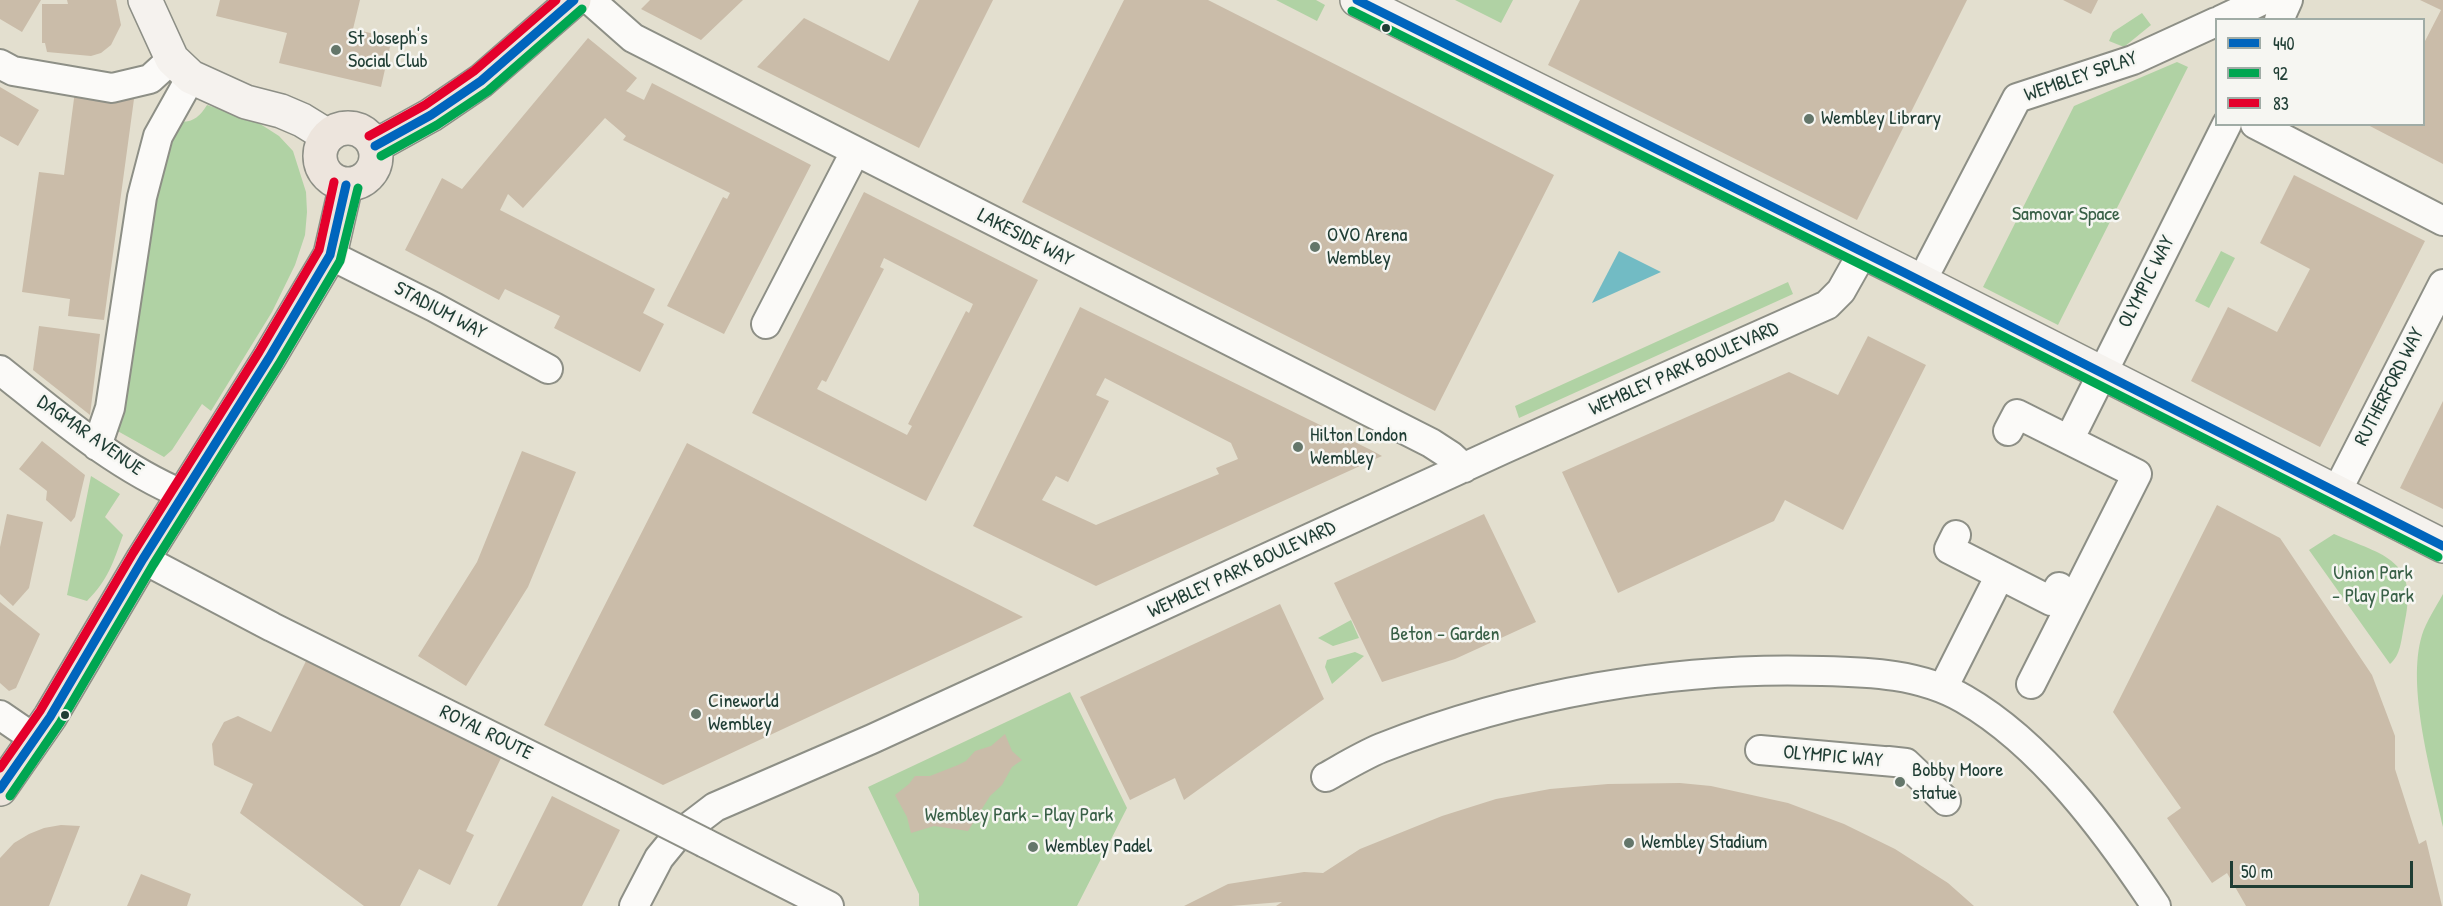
<!DOCTYPE html>
<style>
body{margin:0}
#map{position:relative;width:2443px;height:906px;overflow:hidden;background:#e3dfcf;font-family:"Patrick Hand",sans-serif}
canvas{display:block}
.legend{position:absolute;left:2215px;top:18px;width:210px;height:108px;box-sizing:border-box;background:#f6f6f2;border:2px solid #a0aca6;margin:0;padding:8px 10px;list-style:none;font-size:18px;color:#1f3d34}
.legend li{display:flex;align-items:center;gap:12px;height:30px}
.legend b{width:30px;border:2px solid #a0aca6}
.scale{position:absolute;left:2230px;top:861px;width:183px;height:27px;box-sizing:border-box;border:3px solid #1f3d34;border-top:0;padding-left:8px;font-size:18px;line-height:21px;white-space:nowrap;color:#1f3d34;-webkit-text-stroke:4px #f6f6f2;paint-order:stroke}
</style>
<div id="map">
<canvas width="2443" height="906"></canvas>
<ul class="legend">
<li><b style="height:8px;background:#0065bd"></b>440</li>
<li><b style="height:8px;background:#00a651"></b>92</li>
<li><b style="height:8px;background:#e4002b"></b>83</li>
</ul>
<div class="scale">50 m</div>
</div>
<script>
const ctx = document.querySelector('canvas').getContext('2d');
ctx.lineJoin = 'round';
function paint(path, color) { ctx.fillStyle = color; ctx.fill(path, 'evenodd'); }
function trace(path, color, width, dash) { ctx.strokeStyle = color; ctx.lineWidth = width; ctx.lineCap = dash ? 'butt' : 'round'; ctx.setLineDash(dash || []); ctx.stroke(path); }
function write(font, color, halo, rows, align = 'center') {
  ctx.font = font + ' "Patrick Hand",sans-serif'; ctx.lineWidth = 5; ctx.setLineDash([]); ctx.textBaseline = 'middle'; ctx.strokeStyle = halo; ctx.fillStyle = color; for (const [text, x, y, turn = 0] of rows) {
    ctx.save(); ctx.translate(x, y); ctx.rotate((+turn || 0) * Math.PI / 180); ctx.textAlign = isNaN(turn) ? turn : align; if (halo) ctx.strokeText(text, 0, 0); ctx.fillText(text, 0, 0); ctx.restore();
  }
}
paint(new Path2D(`
 M1276 0H1316L1325 5 1317 21Z
 M1455 0H1513L1501 23Z
 M2142 13 2151 25 2124 47 2109 41 2113 32Z
 M2177 62 2188 67 2058 325 1983 287 2074 106Z
 M207 105 254 120 279 136 293 151 306 192 307 212 305 235 295 265 272 312 211 411 202 404 172 450 164 457 114 429 143 245 175 121C191 124 199 118 207 105Z
 M2221 251 2235 258 2209 308 2195 301Z
 M1788 282 1793 294 1519 418 1515 406Z
 M91 476 120 494 105 517 123 535C113 563 108 580 87 601L67 595Z
 M2334 534C2385 556 2420 559 2404 626 2401 640 2401 655 2390 664L2309 550Z
 M2443 594V827C2432 775 2406 687 2422 635 2426 622 2436 607 2443 594Z
 M1351 620 1359 638 1333 646 1318 638Z
 M1355 652 1364 656 1332 684 1325 667 1327 660Z
 M1070 692 1127 808 1077 906H919V894L868 787Z`), '#b0d2a4');
paint(new Path2D(`
 M1619 251 1661 272 1592 303Z`), '#72bbc4');
paint(new Path2D(`
 M0 0H41L22 32 0 19Z
 M67 0H116L121 25 111 45 101 53 91 56 47 52 45 43H42V4H68Z
 M220 0H360L353 29 392 38 381 87 279 63 287 33 216 16Z
 M650 0H743L701 40 641 9Z
 M919 0H993L919 148 757 67 804 18 889 61Z
 M1124 0H1208L1554 175 1435 411 1022 202Z
 M1580 0H1967L1857 220 1548 65Z
 M2063 0H2098L2091 14Z
 M2420 0H2443V164L2366 124H2424V43L2441 10Z
 M588 38 637 78 626 91 644 100 652 83 811 165 724 334 667 306 723 197 727 199 730 193 623 140 626 136 605 118 523 208 508 194 500 210 655 289 643 313 664 324 640 372 554 328 560 316 505 289 499 300 405 250 442 178 462 189Z
 M0 87 39 110 18 146 0 136Z
 M75 91 134 99 104 320 68 316 70 299 22 292 39 172 64 175Z
 M2294 175 2425 241 2320 447 2191 381 2228 307 2277 332 2310 269 2260 243Z
 M864 192 1038 280 926 501 752 413ZM884 258 973 304 969 313 966 311 908 424 912 426 907 435 817 389 822 380 826 382 884 269 880 267Z
 M1080 307 1371 450 1382 456 1096 586 973 526ZM1105 378 1231 443 1238 459 1216 468 1219 474 1096 525 1042 500 1056 476 1068 482 1109 401 1096 395Z
 M39 326 100 334 90 415 33 370Z
 M1868 336 1926 365 1843 530 1785 500 1774 521 1618 593 1562 472 1789 372 1838 395Z
 M2443 401V509L2400 488Z
 M42 441 85 475 75 517 71 522 46 500 47 491 19 469Z
 M687 443 930 570 1023 617 663 785 544 725Z
 M522 451 576 472 528 587 466 686 418 656 477 562Z
 M2217 505 2280 538 2372 675 2395 736V769L2419 844 2426 840 2442 906H2246L2227 873 2212 883 2167 818 2181 808 2113 712Z
 M7 514 43 522 29 588 13 606 0 594V547Z
 M1484 514 1536 622 1455 659 1382 682 1334 583Z
 M0 602 40 634 16 688 9 691 0 683Z
 M1280 604 1324 699 1184 800 1175 778 1130 800 1080 697Z
 M307 659 502 756 466 831 474 835 450 885 419 869 400 906H364L240 813 253 784 214 765 212 744 224 722 238 716 271 732Z
 M1005 734 1012 751 1022 760 1012 767 1002 785 990 796 968 831 934 826 911 833 907 817 895 795 909 784 915 776H930L958 765 966 761 975 751 991 746Z
 M1680 783 1711 786 1788 803 1844 824 1895 849 1948 883 1974 906H1276L1282 902 1231 906H1184L1228 884 1304 872 1323 873 1360 849 1442 816 1496 799 1550 789 1608 784Z
 M552 796 620 830 582 906H497Z
 M61 825 80 826 49 906H0V858L14 843 29 834 44 828Z
 M141 874 191 894 187 906H127Z`), '#cabca9');
const street = new Path2D(`
 M590 0 633 38 1431 443 1451 456 1464 468
 M2221 20 2263 0
 M2279 20 2288 0
 M0 64 13 71 112 88 150 79 172 59
 M2255 124 2443 221
 M330 255 434 307 548 369
 M1930 265 2017 98 2133 60 2216 22
 M766 324 855 152
 M0 370C58 416 115 466 184 495
 M2008 431 2017 414 2137 474 2031 684
 M2069 440 2227 124
 M97 446 110 408 142 197 158 136 191 77
 M2337 491 2443 284
 M1956 535 1949 549 2051 601 2059 587
 M143 559 272 627 610 795
 M1943 688 2000 575
 M0 715 35 739
 M1760 750 1906 763
 M1888 761 1906 763 1946 801
 M1326 777C1344 767 1362 756 1381 748 1517 694 1675 666 1822 671 1870 672 1921 674 1964 699 2042 744 2107 832 2156 906
 M705 843 829 906
 M634 906 659 858 677 836 715 807 872 739 1504 449 1827 305 1841 291 1863 252`);
const secondary = new Path2D(`
 M145 0 172 59 191 77 246 102 281 111 302 120 328 136
 M1357 0 1903 272 2443 546`);
const primary = new Path2D(`
 M320 156a28 28 0 1 1 56 0a28 28 0 1 1-56 0Z
 M375 146 431 115 481 81 574 0
 M0 789 50 717 143 559 269 358 330 255 346 185`);
trace(street, '#8d8f86', 32);
trace(secondary, '#8d8f86', 36);
trace(primary, '#8d8f86', 36);
trace(street, '#fbfaf8', 28);
trace(secondary, '#f5f2ee', 33);
trace(primary, '#ede5dd', 33);
const streetBridge = new Path2D(`
 M610 795 705 843`);
trace(streetBridge, '#8d8f86', 32, []);
trace(streetBridge, '#fbfaf8', 28);
trace(new Path2D(`
 M1357 0 1903 272 2443 546
 M375 146 431 115 481 81 574 0
 M0 789 50 717 143 559 269 358 330 255 346 185`), '#0065bd', 9);
trace(new Path2D(`
 M1352 11 1898 283 2438 557
 M381 156 437 125 488 91 582 9
 M10 796 60 723 153 565 279 364 340 261 358 188`), '#00a651', 9);
trace(new Path2D(`
 M369 136 425 105 474 71 556 0
 M0 768 40 711 133 553 259 352 319 250 334 182`), '#e4002b', 9);
for (const [x, y, r, color] of [
 [1386,28,5,"#1f3d34"],
 [336,50,6,"#64766a"],
 [1809,119,6,"#64766a"],
 [1315,247,6,"#64766a"],
 [1298,447,6,"#64766a"],
 [696,714,6,"#64766a"],
 [65,715,5,"#1f3d34"],
 [1900,782,6,"#64766a"],
 [1629,843,6,"#64766a"],
 [1033,847,6,"#64766a"]
]) { const dot = new Path2D(); dot.arc(x, y, r, 0, 2 * Math.PI); ctx.fillStyle = color; ctx.fill(dot); trace(dot, '#f6f6f2', 2); }
write('20px', '#1f3d34', '#f6f6f2', [
 ["St Joseph's",348,39],
 ["Social Club",348,62],
 ["Wembley Library",1821,119],
 ["OVO Arena",1327,236],
 ["Wembley",1327,259],
 ["Hilton London",1310,436],
 ["Wembley",1310,459],
 ["Cineworld",708,702],
 ["Wembley",708,725],
 ["Bobby Moore",1912,771],
 ["statue",1912,794],
 ["Wembley Stadium",1641,843],
 ["Wembley Padel",1045,847]
], 'left');
write('20px', '#1f3d34', '#f6f6f2', [
 ["WEMBLEY SPLAY",2081,77,-19],
 ["LAKESIDE WAY",1025,238,27],
 ["OLYMPIC WAY",2147,282,-63],
 ["STADIUM WAY",440,311,28],
 ["WEMBLEY PARK BOULEVARD",1684,369,-24],
 ["RUTHERFORD WAY",2390,387,-63],
 ["DAGMAR AVENUE",90,436,35],
 ["WEMBLEY PARK BOULEVARD",1242,570,-25],
 ["ROYAL ROUTE",486,733,26],
 ["OLYMPIC WAY",1833,757,5]
]);
write('20px', '#396047', '#f6f6f2', [
 ["Samovar Space",2066,215],
 ["Union Park",2373,574],
 ["- Play Park",2373,597],
 ["Beton - Garden",1445,635],
 ["Wembley Park - Play Park",1019,816]
]);
</script>
